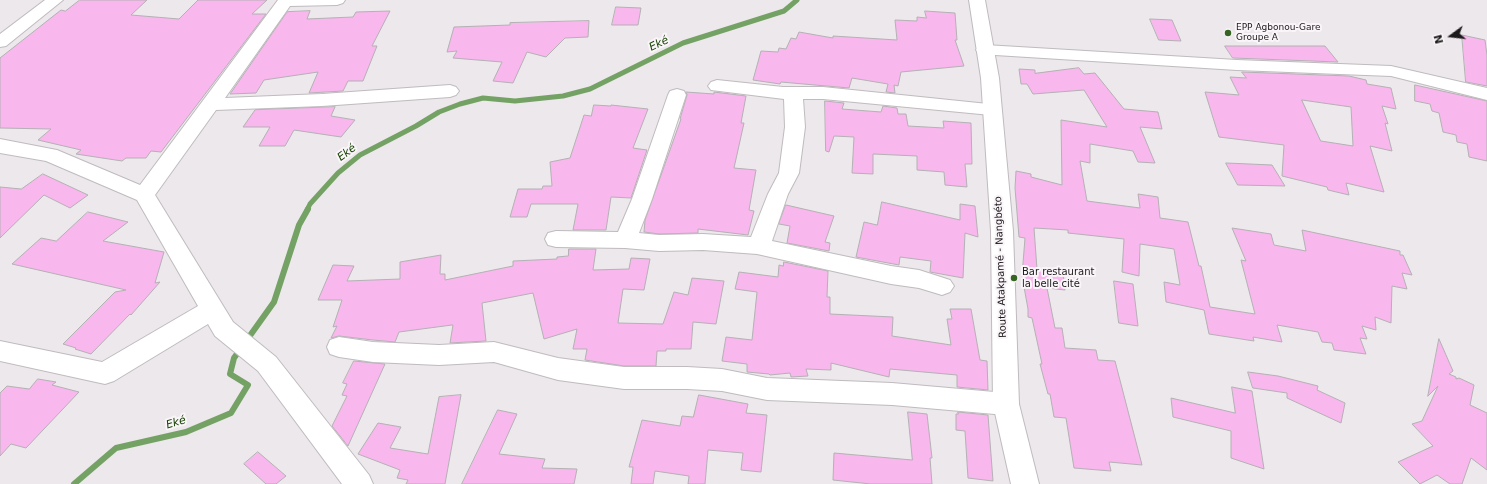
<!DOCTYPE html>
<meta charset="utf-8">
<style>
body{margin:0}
#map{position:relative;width:1487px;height:484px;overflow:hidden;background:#ece8eb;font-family:"DejaVu Sans",sans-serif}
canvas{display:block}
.north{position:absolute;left:1431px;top:16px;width:40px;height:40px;-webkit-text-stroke:3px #f9f5f8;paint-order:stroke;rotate:255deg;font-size:11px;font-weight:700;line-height:16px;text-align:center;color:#1c1a1b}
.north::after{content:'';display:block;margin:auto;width:14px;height:18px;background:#1c1a1b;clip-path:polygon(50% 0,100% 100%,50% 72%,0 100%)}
</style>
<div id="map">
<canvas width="1487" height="484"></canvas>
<div class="north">N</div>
</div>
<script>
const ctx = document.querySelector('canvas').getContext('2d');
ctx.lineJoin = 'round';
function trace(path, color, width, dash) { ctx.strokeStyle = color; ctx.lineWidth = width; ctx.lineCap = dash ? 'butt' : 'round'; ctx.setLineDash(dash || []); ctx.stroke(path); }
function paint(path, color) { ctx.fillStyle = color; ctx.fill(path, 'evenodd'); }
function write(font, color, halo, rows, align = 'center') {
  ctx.font = font + ' "DejaVu Sans",sans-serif'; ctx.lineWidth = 4; ctx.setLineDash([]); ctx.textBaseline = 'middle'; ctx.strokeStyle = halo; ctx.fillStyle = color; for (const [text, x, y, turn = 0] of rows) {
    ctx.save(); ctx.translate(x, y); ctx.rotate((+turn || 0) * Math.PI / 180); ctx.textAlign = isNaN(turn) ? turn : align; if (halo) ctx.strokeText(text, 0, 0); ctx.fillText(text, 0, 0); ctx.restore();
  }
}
trace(new Path2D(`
 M307 210 310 204 338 173 360 155 416 126 439 112 460 104 483 98 515 101 563 96 590 89 683 43 784 11 797 0`), '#74a264', 5);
trace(new Path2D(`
 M74 484 116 448 186 432 231 413 248 385 230 374 234 358 274 302 299 225 308 209`), '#74a264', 6);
const building = new Path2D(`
 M80 0H147L131 15 179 19 198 0H267L252 14H266L161 152 151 151 146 158H126L122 161 76 154 81 150 38 140 51 129 0 128V58L61 10 65 11Z
 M616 7 641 8 638 25H612Z
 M310 11 307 19 353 17 356 12 390 11 372 46H377L363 81H348L343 91 309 93 318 72 264 80 256 93 230 94 287 12Z
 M925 11 955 13 957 40H955L964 66 901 72 898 86 894 85 895 93 886 92 888 84 852 78 849 88 781 82 780 84 753 80 761 51 778 52 779 48 786 49 791 38 796 39 799 32 833 38V36L897 40 895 20 917 21V17L926 18Z
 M1150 19 1172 20 1181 41 1159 40Z
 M589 21 588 37 565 38 546 57 527 52 513 83 493 81 502 62 453 58 457 51 447 52 454 27 510 25V23Z
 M1462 35 1485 40 1487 55V86L1466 82Z
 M1225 46H1325L1338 62 1233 58Z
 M1079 68 1084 74 1095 73 1124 109 1158 112 1162 129 1140 127 1155 163 1138 162 1133 151 1090 144V163L1080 161 1087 201 1140 208 1138 194 1158 197 1160 218 1188 222 1199 266H1201L1210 307 1255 314 1241 260 1246 261 1232 228 1271 234 1274 245 1306 251 1302 230 1400 251V255H1403L1412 275 1402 273 1407 289 1392 286 1391 323 1375 317 1376 330 1362 326 1367 339 1360 338 1366 354 1334 350 1332 343 1322 342 1318 332 1277 325 1282 342 1253 337 1254 341 1209 334 1204 310 1166 302 1164 282 1180 285 1174 249 1140 244 1139 276 1122 272 1124 239 1068 233V230L1034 228 1037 269 1063 272 1065 290 1047 288 1055 328H1062L1065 348 1096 350 1098 360 1115 361 1142 465 1109 462 1111 471 1074 468 1066 418 1054 417 1050 394H1048L1040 364H1042L1032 318 1028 317V309L1022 276 1025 238 1019 237 1015 188 1016 171 1031 174V177L1062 185 1061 120 1107 127 1084 90 1033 94 1027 84H1021L1019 69 1035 70V73Z
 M1242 72 1349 76 1366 80 1367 84 1391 88 1396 109 1382 106 1388 124 1385 123 1392 151 1370 146 1384 192 1346 183 1349 195 1328 190 1327 187 1282 176 1284 145 1219 137 1205 92 1239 95 1230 77 1246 78ZM1302 100 1351 107 1353 146 1321 141Z
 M1415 85 1487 101V161L1469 157 1467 144 1457 142 1456 135 1443 132 1439 113 1432 111 1430 104 1415 101Z
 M686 92 714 94V92L746 96 741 123H744L734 168 756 170 749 210 754 211 748 235 698 229V233L659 234 644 232 645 220 681 119H680L687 95Z
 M825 101 844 103 842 109 881 112 883 106 897 108 898 114H906L908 126 944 128 943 121 971 123 972 164H965L967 187 945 185 944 172 917 170V156L873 154V174L852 173 854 137 834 136 829 152 826 151Z
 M594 105 611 106V105L648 109 633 148 647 150 631 198 611 197 606 230H573L578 204H531L527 217H510L518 189H542L543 186H552L550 162 570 158 584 115 591 116Z
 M335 107 331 116 355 120 341 137 294 130 285 146H259L270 127H243L255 110Z
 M1226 163 1272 165 1285 186 1238 185Z
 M43 174 88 195 70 208 44 195 0 238V187L21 189Z
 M882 202 960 220V204L975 206 978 237 965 233 963 278 930 272 931 261 900 257 899 265 856 257 864 222 877 225Z
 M786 205 834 216 825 242 830 243 829 251 787 243 790 226 779 224Z
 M88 212 128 222 103 241 164 252 155 283 160 282 131 315 130 314 91 354 75 349 76 348 63 344 115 292 126 290 12 264 41 238 56 241Z
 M569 249H596L593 270 629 269 631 258 650 259 644 290 623 289 618 323 663 324 674 292 688 295 692 278 724 281 716 324 693 322 691 349H666V351H657L656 366H624L585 360 587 349H573L577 329 544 339 533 293 482 303 486 341 450 343 453 325H452L399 332 395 342 373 340 339 336 331 338 337 326 333 327 342 300H318L333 265 354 266 347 281 400 279V262L441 255 440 274H445V280L513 266V261L557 259V257L568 256Z
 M784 262 828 271 827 297H830V314L893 317 892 336 951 345 947 319H952L950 309H971L980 360 987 361 988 390 957 387V375L890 369 889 377 831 363V370L806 369 808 376 791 377 790 373 770 375 769 374 747 372V364L722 361 726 337 752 340 757 292 735 289 739 272 778 277 779 265 783 266Z
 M1114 281 1133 284 1138 326 1119 323Z
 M1439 339 1453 371 1449 374 1456 377V379L1459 378 1474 385 1470 405 1487 413V470L1471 458 1462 484H1450L1437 475 1420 484 1398 462 1433 446 1412 424 1422 421 1438 386 1428 396Z
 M354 361 385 364 348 446 332 426 347 396 342 395 347 384 343 383Z
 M1248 372 1278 376 1318 386 1317 390 1345 403 1341 423 1287 398V393L1253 388Z
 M38 379 56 382 52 385 79 392 26 448 11 444 0 456V393L7 386 29 389Z
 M1232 387 1252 391 1264 469 1231 458V431L1173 417 1171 398 1235 413Z
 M461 395 445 484H406L408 480 397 478 400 470 358 454 378 423 401 427 390 448 428 454 439 397Z
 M699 395 748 404 746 413 767 415 761 472 741 470 743 453 708 450 705 484H688L689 476 655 471 653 484H631L633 467H629L642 420 680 426 682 416 693 417Z
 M498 410 517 414 499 454 545 459 542 468 577 469 574 484H462Z
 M908 412 927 414 932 458H930L932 484H871L833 480 834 453 912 460Z
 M958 412 988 415 993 481 968 478 965 431 956 430V414H958Z
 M258 452 286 476 276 484H266L244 464Z`);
paint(building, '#f8b7ed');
trace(building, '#b4b0b4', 1);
const minor = new Path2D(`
 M45 0H63L6 46 0 47V34Z
 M278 0H345L343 3 337 5 290 6 225 98 322 94 450 85 456 87 459 91 456 95 450 97 322 106 216 110 155 195 233 322 276 357 369 475 373 484H342L258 371 215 336 208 324 114 381 105 384 0 361V341L102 362 198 306 137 200 46 161 0 153V139L57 150 140 185Z
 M985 45 1237 60 1391 66 1487 88V100L1391 76 1237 70 979 54 976 50 979 46Z
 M717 80 783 87H823L998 105 1000 109 998 113 991 115 823 99H803L805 127 799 173 788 194 772 241 891 266 919 270 950 280 954 286 950 292 942 295 919 288 891 284 757 254 703 250 659 251 625 248 556 247 548 245 545 239 548 233 556 231 618 232 632 199 668 95 670 91 677 89 684 91 686 95 652 199 639 233 659 235 703 234 751 237 768 194 779 173 785 127 784 99 711 90 708 86 711 82Z
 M339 337 373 342 439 345 494 342 558 358 624 367H687L722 369 767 378 892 383 1006 393 1015 396 1019 404 1015 412 1006 415 892 405 767 400 722 391 687 389H624L558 380 494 362 439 365 373 362 339 357 330 354 327 347 330 340Z`);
const secondary = new Path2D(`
 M969 0H985L999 78 1013 231 1019 404 1039 484H1011L993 404 991 231 981 78Z`);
trace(minor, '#bfbbbe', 2);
trace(secondary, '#bfbbbe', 2);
paint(minor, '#fff');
paint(secondary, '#fff');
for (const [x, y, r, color] of [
 [1228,33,4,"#366423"],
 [1014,278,4,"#366423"]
]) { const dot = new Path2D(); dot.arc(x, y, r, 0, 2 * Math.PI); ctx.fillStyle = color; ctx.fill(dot); trace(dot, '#f9f5f8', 1.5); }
write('9px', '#1c1a1b', '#f9f5f8', [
 ["EPP Agbonou-Gare",1236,28],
 ["Groupe A",1236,38]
], 'left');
write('10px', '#1c1a1b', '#f9f5f8', [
 ["Route Atakpamé - Nangbéto",1001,267,-92]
]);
write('10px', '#1c1a1b', '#f9f5f8', [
 ["Bar restaurant",1022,272],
 ["la belle cité",1022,284]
], 'left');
write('italic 11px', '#164200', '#f9f5f8', [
 ["Eké",659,44,-26],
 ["Eké",347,153,-37],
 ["Eké",176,423,-16]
]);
</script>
